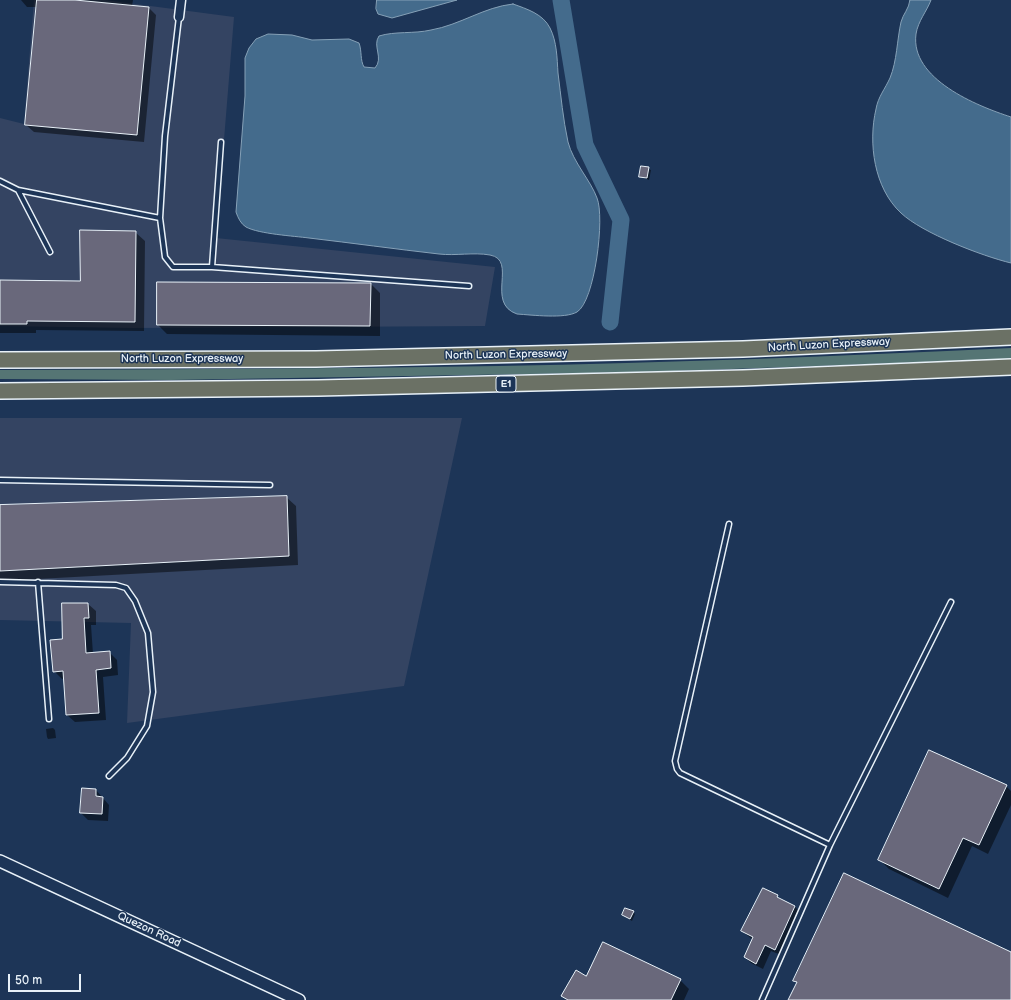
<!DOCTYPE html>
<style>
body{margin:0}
#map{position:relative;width:1011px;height:1000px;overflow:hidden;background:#1d3557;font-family:"Balsamiq Sans",sans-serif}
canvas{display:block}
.scale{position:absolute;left:8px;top:974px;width:73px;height:18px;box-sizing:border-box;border:2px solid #e8f1f8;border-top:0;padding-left:5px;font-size:12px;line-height:14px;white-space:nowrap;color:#e8f1f8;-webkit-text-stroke:3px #1d3557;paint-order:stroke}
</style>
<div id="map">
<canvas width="1011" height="1000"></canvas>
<div class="scale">50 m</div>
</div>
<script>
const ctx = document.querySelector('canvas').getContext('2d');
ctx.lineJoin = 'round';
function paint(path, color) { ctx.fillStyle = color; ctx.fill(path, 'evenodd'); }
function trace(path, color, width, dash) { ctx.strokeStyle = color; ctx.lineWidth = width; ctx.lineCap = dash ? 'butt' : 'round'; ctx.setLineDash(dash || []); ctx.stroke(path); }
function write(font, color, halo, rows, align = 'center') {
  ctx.font = font + ' "Balsamiq Sans",sans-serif'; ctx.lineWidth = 3; ctx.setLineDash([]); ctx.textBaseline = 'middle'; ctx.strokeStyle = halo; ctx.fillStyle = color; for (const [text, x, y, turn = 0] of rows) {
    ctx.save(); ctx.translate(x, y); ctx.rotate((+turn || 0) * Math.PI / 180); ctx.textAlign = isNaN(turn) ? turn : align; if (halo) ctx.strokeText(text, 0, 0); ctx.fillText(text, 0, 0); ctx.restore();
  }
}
paint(new Path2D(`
 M34 0H105L234 17 216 238 495 267 485 326 133 328 0 326V118L24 124Z
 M0 418H462L404 686 127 723 131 623 0 620Z`), '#344462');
paint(new Path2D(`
 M1011 348V359L647 372 171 380 0 379V370C166 369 332 369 498 366 669 363 840 356 1011 348Z`), '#557574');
const water = new Path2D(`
 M377 0H457L392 18 378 14 376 9Z
 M910 0H931C927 11 918 21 916 34 910 79 977 106 1011 117V263C982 256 922 233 901 213 874 188 868 143 876 109 878 97 885 89 890 78 897 61 897 40 901 22 903 14 909 9 910 0Z
 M513 4C527 9 543 14 550 28 557 42 557 58 558 73 561 96 563 119 568 142 573 162 591 181 597 198 605 217 595 301 577 312 565 319 532 315 517 314 485 303 518 260 490 255 473 252 456 256 439 254 395 249 352 243 309 238 294 236 259 234 246 227 241 224 238 218 236 212L245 96V58L249 48 256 39 268 34 292 35 312 40 349 39 359 43C362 51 360 60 364 67L375 68C384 58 372 46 379 36 395 31 414 34 431 30 460 25 484 7 513 4Z`);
paint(water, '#446b8c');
trace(water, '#86a1b7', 1);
paint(new Path2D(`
 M21 0H133L132 6 149 8 156 15 144 142 34 132 26 125 37 7H27Z
 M642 167 651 170 649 180 640 176Z
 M135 232 145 241 144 331 36 330V333H0V281L81 282Z
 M371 284 380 293V336L167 334 158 325Z
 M286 497 296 506 298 565 0 581V506Z
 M63 604H88L96 611V625H91L93 654 109 652 117 660 118 675 103 677 106 720 75 722 67 715 65 678 62 679 54 671 63 640Z
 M53 728 55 730 56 738 48 739 47 737 46 729Z
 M1006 786 1011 791V805L988 854 972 846 948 898 889 869 879 859Z
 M96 790 109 805 108 821 88 820 81 813Z
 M763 889 795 907 801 913 781 955 771 951 763 969 751 963 745 957 753 940 742 931Z
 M633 912 635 914 632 921 623 915Z
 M586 978 680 980 689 989 684 1000H567L562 995Z`), '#0007');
trace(new Path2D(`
 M561 0 585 145 621 220 610 322`), '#446b8c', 17);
const building = new Path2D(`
 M37 0H75L149 7 137 135 25 125Z
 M641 166 649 167 647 178 639 177Z
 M80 230 136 231 135 322 27 321V324H0V280L80 281Z
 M157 282 371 283 370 326 157 325Z
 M287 496 289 556 0 571V505Z
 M62 603H88L89 618H84L86 653 110 651 111 668 96 670 99 713 66 715 63 671 53 672 50 640 62 639Z
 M929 750 1007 785 979 845 963 838 939 889 878 860Z
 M82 788 96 789V796L103 797 102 814 80 813Z
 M844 873 1011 952V1000H788L797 982 793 981Z
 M763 888 778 895 777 897 795 906 775 950 765 945 756 964 744 957 753 937 741 931Z
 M625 908 634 911 630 919 622 915Z
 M603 942 681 979 671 1000H568L561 996 576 970 586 976Z`);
paint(building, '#69687b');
trace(building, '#e8f1f8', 1);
const lane = new Path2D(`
 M0 181 18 190 160 218 165 257 173 267H212L469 286
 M18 190 50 252
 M160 218 165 136 179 17
 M212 267 221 142
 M0 480 270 485
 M729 524 675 761 677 769 680 773 830 845
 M0 582 116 585 126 588 135 601 148 633 153 692 147 726 127 758 109 776
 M38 582 49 719
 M762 1000 830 845 951 602`);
const street = new Path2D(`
 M179 17 181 0`);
const secondary = new Path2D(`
 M0 861 299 1000`);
const highway = new Path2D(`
 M0 360 316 359 743 349 1011 337
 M0 391 318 388 743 378 1011 367`);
trace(lane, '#e8f1f8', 7);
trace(street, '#e8f1f8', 11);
trace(secondary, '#e8f1f8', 14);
trace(highway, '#e8f1f8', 18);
trace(lane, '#1d3557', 4);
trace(street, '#1d3557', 8);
trace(secondary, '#1d3557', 11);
trace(highway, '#6b7165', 15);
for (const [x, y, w] of [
 [506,384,20]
]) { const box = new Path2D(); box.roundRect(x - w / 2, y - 8, w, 16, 3); ctx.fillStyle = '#1d3557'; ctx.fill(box); trace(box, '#e8f1f8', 1); }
write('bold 10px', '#e8f1f8', null, [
 ["E1",506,384]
]);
write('11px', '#e8f1f8', '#1d3557', [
 ["North Luzon Expressway",829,345,-3],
 ["North Luzon Expressway",506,355,-1],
 ["North Luzon Expressway",182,359],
 ["Quezon Road",149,930,25]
]);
</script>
